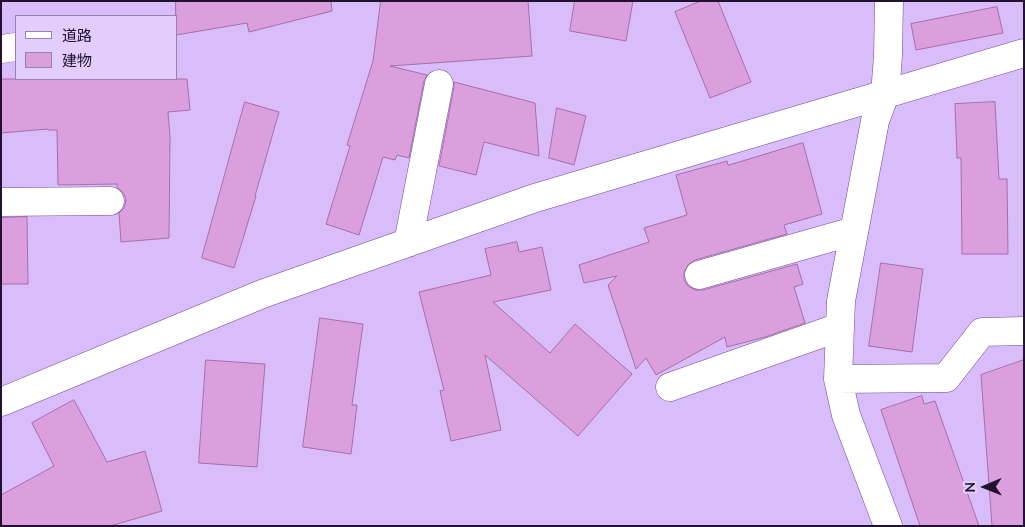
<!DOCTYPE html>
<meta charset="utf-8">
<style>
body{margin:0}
#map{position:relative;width:1025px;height:527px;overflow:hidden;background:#d9bdfa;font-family:Mulish,"Noto Sans JP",sans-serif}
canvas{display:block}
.frame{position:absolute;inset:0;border:2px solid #21132f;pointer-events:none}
.legend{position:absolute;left:15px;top:15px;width:162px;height:65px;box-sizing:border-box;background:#e2cefc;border:1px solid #9583aa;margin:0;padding:6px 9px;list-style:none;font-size:15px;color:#21132f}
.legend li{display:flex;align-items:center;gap:10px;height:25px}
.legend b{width:25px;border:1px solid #9583aa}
.north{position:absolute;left:960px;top:462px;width:50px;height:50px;-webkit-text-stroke:4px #e2cefc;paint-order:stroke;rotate:269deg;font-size:14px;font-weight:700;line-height:20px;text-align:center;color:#21132f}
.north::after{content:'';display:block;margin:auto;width:18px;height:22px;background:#21132f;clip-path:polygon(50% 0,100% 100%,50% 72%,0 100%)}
</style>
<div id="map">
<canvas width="1025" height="527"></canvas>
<div class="frame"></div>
<ul class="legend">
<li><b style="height:6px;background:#fff"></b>道路</li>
<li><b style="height:14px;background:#db9fde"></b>建物</li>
</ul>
<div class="north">N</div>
</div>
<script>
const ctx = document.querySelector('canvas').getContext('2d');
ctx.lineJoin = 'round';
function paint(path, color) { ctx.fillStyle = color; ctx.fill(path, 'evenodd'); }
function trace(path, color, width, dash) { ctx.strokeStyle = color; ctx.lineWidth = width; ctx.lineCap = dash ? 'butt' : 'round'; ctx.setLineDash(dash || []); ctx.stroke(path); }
const building = new Path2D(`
 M176 1H331L332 11 249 32 247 23 176 35Z
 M381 1H528L532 56 390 66 427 75 424 81 409 158 397 155 395 160 383 157 359 235 326 224 350 146 347 145 373 61Z
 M575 1H633L626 41 570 31Z
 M701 1H718L751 82 710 98 675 12Z
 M997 7 1003 33 916 50 911 24Z
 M1 79H187L190 110 168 112 170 136 169 238 121 242 119 213 124 208 126 200 124 194 117 187V184L58 185 57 130H48V129L1 133Z
 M454 82 535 103 539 156 484 142 476 175 439 166 454 87Z
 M245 102 279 112 255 196H256L234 268 202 258Z
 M995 102 999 179H1007L1008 254H962L961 158H957L955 104Z
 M557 108 586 116 574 165 549 158Z
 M803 143 822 214 784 225 787 234 695 260 688 265 684 272V280L688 286 695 290H703L797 264 803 284 794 287 805 323 765 337 727 347 725 337 656 375 646 358 636 369 608 285 617 276 584 283 579 265 649 242 644 228 687 215 676 175 727 161 728 165Z
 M27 217 28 284H1V218Z
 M517 242 519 252 542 247 551 290 493 302 550 353 575 324 632 374 578 436 485 355 501 430 451 441 440 391 444 390 419 292 491 275 485 249Z
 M881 263 923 269 912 352 869 346Z
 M320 318 363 324 352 405H357L351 454 303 447Z
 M206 360 265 364 257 467 199 463Z
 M1024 360V526H992L981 375Z
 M922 396 924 404 935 401 979 526H920L881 410Z
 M74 400 107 462 145 451 162 511 110 526H1V495L54 466 32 423Z`);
paint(building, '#db9fde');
trace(building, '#a66da9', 1);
const minor = new Path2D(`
 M1 49 16 47
 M1 202 110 201
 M408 243 439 84
 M699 275 854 231
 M838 379 946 378 982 332 1024 331
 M670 387 840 327
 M1 402 262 294 535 198 1024 53
 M888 526 846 415 838 379 841 301 875 121 885 94 888 56 889 1`);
trace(minor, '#6c4c8e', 29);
trace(minor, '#fff', 28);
</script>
